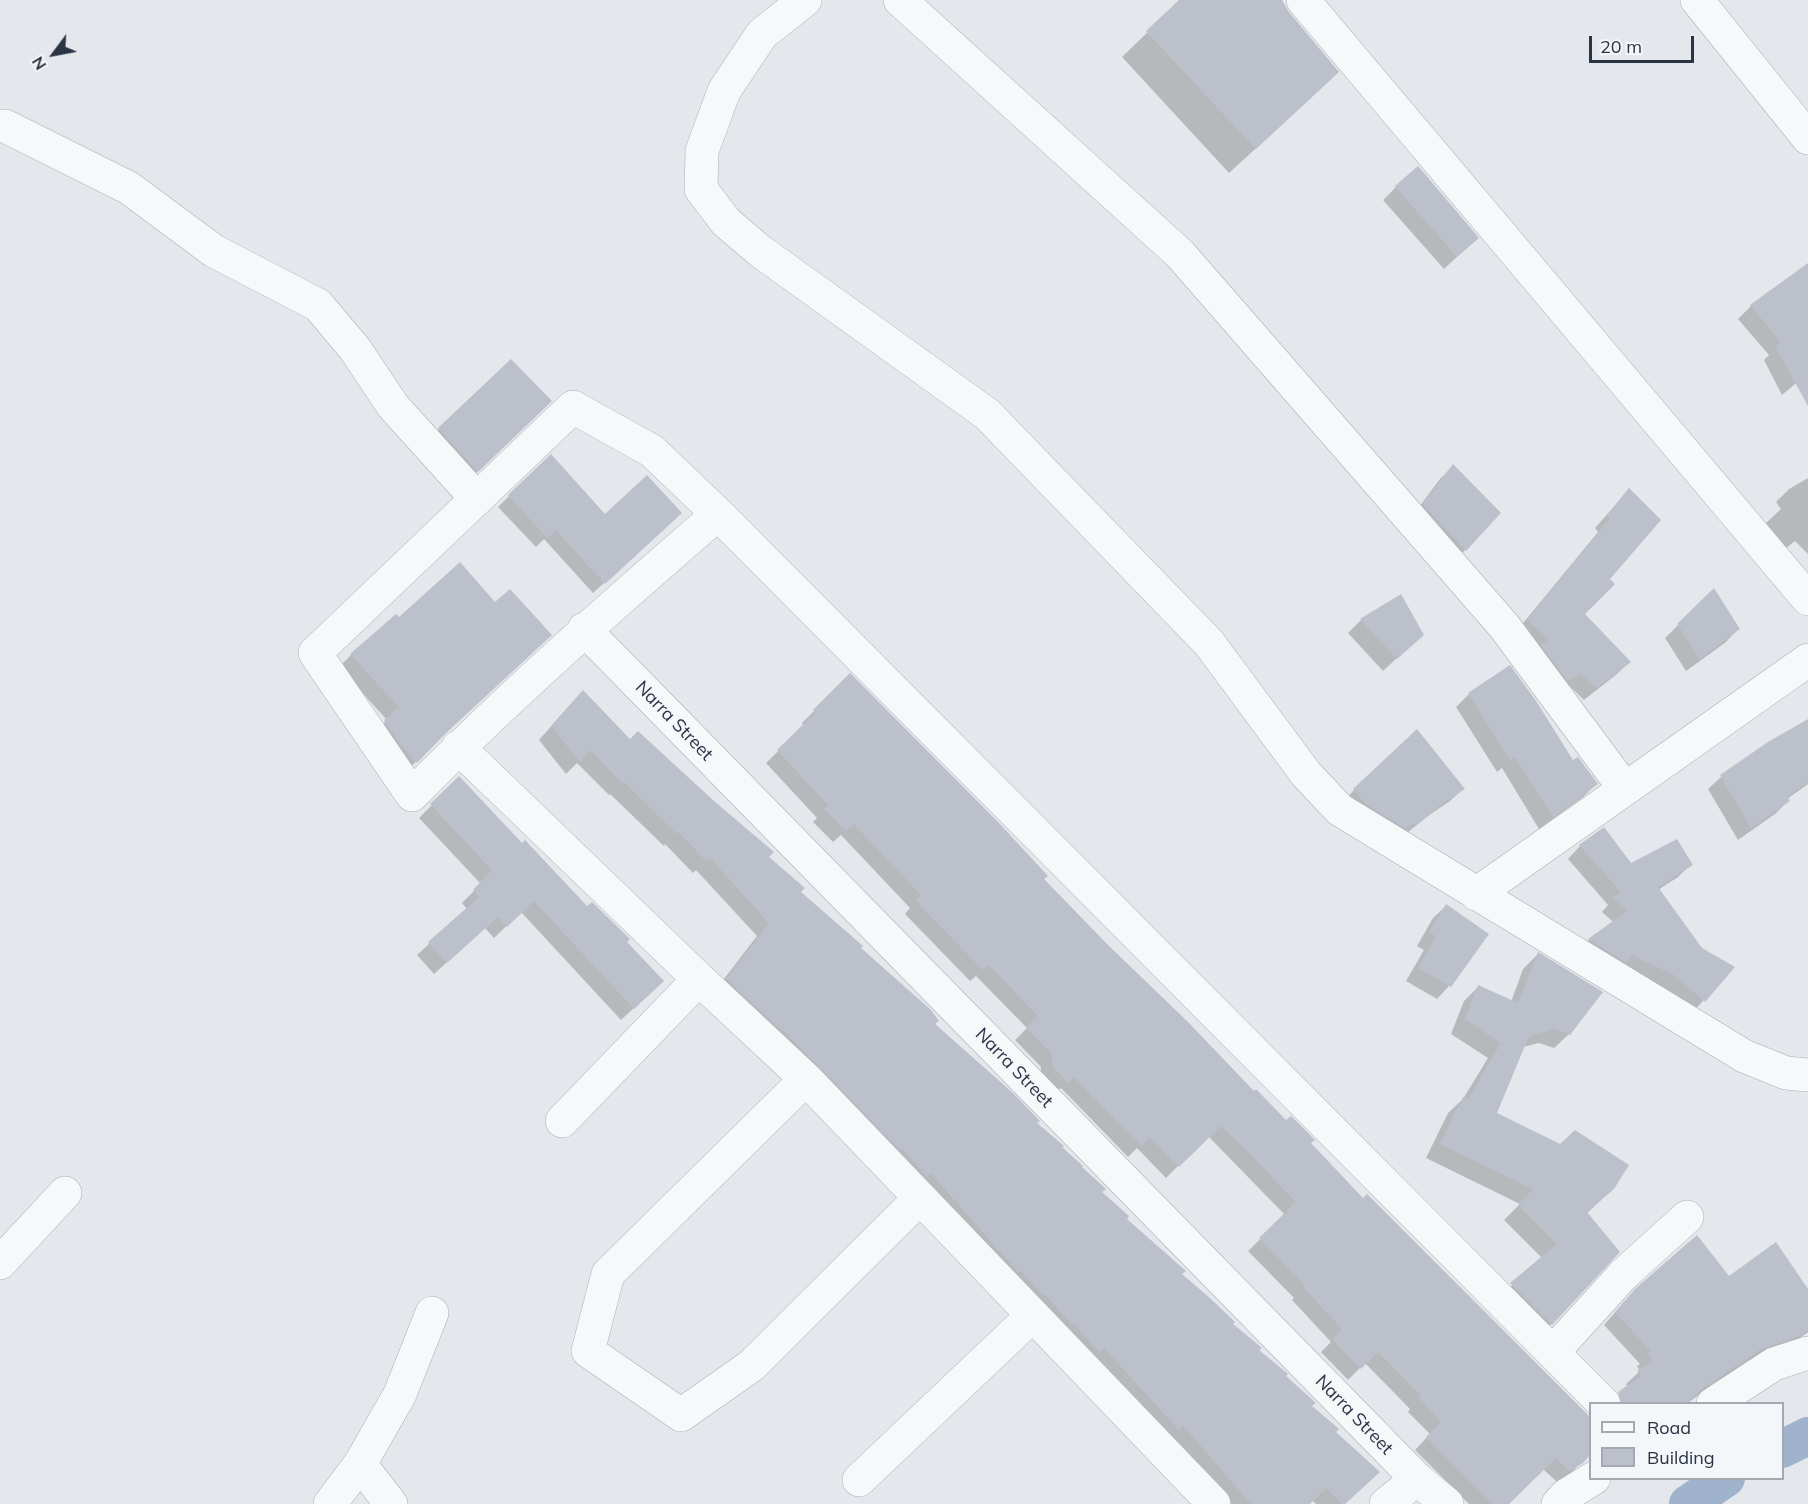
<!DOCTYPE html>
<style>
body{margin:0}
#map{position:relative;width:1808px;height:1504px;overflow:hidden;background:#e4e7ec;font-family:Mulish,sans-serif}
canvas{display:block}
.legend{position:absolute;left:1589px;top:1402px;width:195px;height:78px;box-sizing:border-box;background:#f4f6f9;border:2px solid #a4a8b1;margin:0;padding:8px 10px;list-style:none;font-size:18px;color:#2b3445}
.legend li{display:flex;align-items:center;gap:12px;height:30px}
.legend b{width:30px;border:2px solid #a4a8b1}
.north{position:absolute;left:24px;top:24px;width:60px;height:60px;-webkit-text-stroke:4px #f4f6f9;paint-order:stroke;rotate:238deg;font-size:16px;font-weight:700;line-height:24px;text-align:center;color:#2b3445}
.north::after{content:'';display:block;margin:auto;width:21px;height:27px;background:#2b3445;clip-path:polygon(50% 0,100% 100%,50% 72%,0 100%)}
.scale{position:absolute;left:1589px;top:36px;width:105px;height:27px;box-sizing:border-box;border:3px solid #2b3445;border-top:0;padding-left:8px;font-size:18px;line-height:21px;white-space:nowrap;color:#2b3445;-webkit-text-stroke:4px #f4f6f9;paint-order:stroke}
</style>
<div id="map">
<canvas width="1808" height="1504"></canvas>
<ul class="legend">
<li><b style="height:8px;background:#f7f8fa"></b>Road</li>
<li><b style="height:16px;background:#bbc0ca"></b>Building</li>
</ul>
<div class="north">N</div>
<div class="scale">20 m</div>
</div>
<script>
const ctx = document.querySelector('canvas').getContext('2d');
ctx.lineJoin = 'round';
function paint(path, color) { ctx.fillStyle = color; ctx.fill(path, 'evenodd'); }
function trace(path, color, width, dash) { ctx.strokeStyle = color; ctx.lineWidth = width; ctx.lineCap = dash ? 'butt' : 'round'; ctx.setLineDash(dash || []); ctx.stroke(path); }
function write(font, color, halo, rows, align = 'center') {
  ctx.font = font + ' Mulish,sans-serif'; ctx.lineWidth = 4.5; ctx.setLineDash([]); ctx.textBaseline = 'middle'; ctx.strokeStyle = halo; ctx.fillStyle = color; for (const [text, x, y, turn = 0] of rows) {
    ctx.save(); ctx.translate(x, y); ctx.rotate((+turn || 0) * Math.PI / 180); ctx.textAlign = isNaN(turn) ? turn : align; if (halo) ctx.strokeText(text, 0, 0); ctx.fillText(text, 0, 0); ctx.restore();
  }
}
paint(new Path2D(`
 M1181 0H1280L1287 13 1312 97 1229 173 1122 57Z
 M1396 187 1477 238 1444 269 1383 200Z
 M1808 264V373L1782 395 1764 360 1769 355 1738 319 1751 306Z
 M530 421 458 490 420 448 439 429Z
 M550 456 605 516 669 523 593 593 544 539 536 547 498 507Z
 M1453 466 1465 550 1453 563 1411 518 1440 479Z
 M1808 478V554L1795 541 1785 549 1766 523 1781 509 1776 502 1789 489Z
 M1629 490 1608 579 1583 614 1629 662 1617 674 1584 700 1515 633 1598 532 1595 528Z
 M1714 590 1738 629 1726 642 1686 671 1665 638Z
 M1401 596 1409 647 1383 671 1348 633 1360 621Z
 M399 619 437 740 404 774 372 734 387 720 339 667 351 655Z
 M850 675 1042 879 1254 1093 1309 1143 1363 1200 1367 1196 1590 1419V1453L1569 1475 1557 1482 1543 1469 1507 1504H1469L1415 1450 1430 1434 1408 1412 1410 1409 1365 1363 1348 1380 1321 1352 1331 1342 1292 1300 1294 1298 1248 1251 1285 1215 1208 1136 1166 1178 1137 1148 1128 1157 1061 1088 1055 1093 1040 1078 1041 1067 1015 1040 1027 1028 976 976 970 981 905 914 910 908 841 835 833 842 813 822 817 818 766 763 804 726 802 723Z
 M1469 694 1573 763 1596 784 1583 797 1539 829 1502 768 1497 772 1456 707Z
 M570 705 629 741 767 857 799 892 859 948 933 1024 1060 1148 1125 1219 1284 1376 1334 1432 1344 1504H1316L1312 1500 1308 1504H1227L714 992 757 936 696 870 693 873 665 844 664 846 610 794 609 795 577 763 566 774 539 740Z
 M1808 721V784L1787 799 1788 801 1775 814 1738 840 1708 789 1721 777 1769 743Z
 M459 778 522 845 587 908 650 993 621 1020 521 912 494 938 485 928 434 974 417 955 467 909 462 903 481 884 419 818Z
 M1463 789 1450 801 1428 816 1402 837 1342 803 1354 790Z
 M1580 846 1631 865 1691 864 1678 877 1658 890 1701 949 1733 968 1691 1014 1576 952 1589 940 1613 922 1602 912 1608 905 1568 859Z
 M1446 906 1487 934 1449 986 1437 999 1406 981 1424 950 1417 946 1433 918Z
 M1538 954 1569 1034 1554 1048 1539 1043 1523 1047 1495 1114 1613 1189 1586 1214 1618 1252 1537 1339 1497 1299 1542 1258 1504 1220 1520 1204 1426 1158 1448 1113 1463 1099 1488 1058 1451 1034 1464 1001 1478 987 1511 1002 1523 969Z
 M1729 1278 1808 1292V1332L1786 1348 1748 1361 1686 1404H1609L1628 1387 1626 1384 1640 1371 1637 1366 1640 1364 1604 1325 1624 1302Z`), '#0003');
trace(new Path2D(`
 M1782 1449 1808 1436
 M1688 1504 1726 1478`), '#9fb4cc', 38);
paint(new Path2D(`
 M1179 0H1282L1289 12 1339 72 1256 149 1146 31Z
 M1418 166 1479 238 1457 257 1395 186Z
 M1808 263V406L1775 346 1781 342 1750 305Z
 M511 359 552 401 478 472 438 428Z
 M551 454 605 514 647 475 682 513 605 584 556 530 547 538 508 495Z
 M1453 464 1501 513 1466 551 1423 504Z
 M1629 488 1661 520 1610 579 1615 584 1585 614 1631 662 1597 688 1581 674 1568 681 1541 645 1549 639 1527 620 1610 518 1607 515Z
 M460 562 495 602 510 589 552 635 445 734 417 763 400 744 384 720 399 707 350 654 396 614 399 617Z
 M1714 588 1740 629 1700 659 1677 624Z
 M1401 594 1424 635 1397 659 1360 619Z
 M1510 665 1536 701 1573 760 1578 757 1598 784 1553 817 1515 757 1510 760 1468 693Z
 M850 673 997 821 1048 876 1044 879 1108 945 1188 1022 1254 1091 1256 1089 1286 1120 1291 1116 1315 1140 1311 1143 1363 1198 1367 1194 1590 1417V1455L1583 1463 1569 1471 1556 1458 1509 1504H1493L1426 1437 1441 1422 1419 1398 1421 1396 1378 1352 1361 1369 1332 1339 1342 1329 1303 1287 1305 1285 1259 1238 1296 1202 1249 1153 1221 1126 1179 1167 1150 1137 1141 1146 1074 1077 1068 1083 1052 1066V1054L1026 1027 1038 1016 989 965 983 970 916 901 921 895 854 824 846 831 824 809 828 805 777 750 815 713 813 710Z
 M583 690 630 739 638 731 714 801 774 852 769 857 805 888 801 892 863 946 861 948 931 1010 939 1021 935 1024 1013 1093 1040 1121 1037 1123 1064 1146 1062 1147 1083 1166 1082 1167 1106 1189 1102 1192 1129 1216 1127 1219 1186 1271 1182 1274 1211 1299 1235 1322 1233 1324 1262 1348 1259 1350 1288 1374 1286 1376 1316 1403 1312 1406 1339 1429 1336 1432 1380 1472 1345 1504H1342L1326 1488 1310 1504H1251L1183 1425 1179 1430 1104 1348 1099 1352 1074 1323 1072 1325 1045 1294 1044 1296 1021 1271 1019 1273 999 1251 931 1173 927 1177 903 1149 901 1151 782 1029 781 1030 726 979 769 923 710 858 706 861 679 832 677 834 624 782 623 784 590 750 580 762 551 726Z
 M1808 719V782L1787 797 1790 801 1751 828 1720 775 1768 742Z
 M1417 729 1465 789 1443 803 1416 825 1413 823 1405 828 1366 804 1353 789Z
 M459 776 522 843 525 840 587 906 592 902 630 939 627 942 664 981 634 1009 534 901 507 927 498 917 447 963 428 942 479 897 473 890 492 870 430 804Z
 M1604 827 1631 863 1677 839 1693 865 1658 887 1702 948 1735 967 1705 1002 1676 976 1632 955 1626 962 1588 939 1627 911 1613 898 1621 892 1579 845Z
 M1446 904 1489 934 1451 987 1418 968 1436 936 1429 932Z
 M1538 952 1603 992 1570 1035 1554 1029 1529 1036 1497 1113 1560 1144 1575 1130 1629 1165 1614 1189 1587 1212 1620 1252 1552 1325 1510 1283 1557 1244 1518 1205 1533 1189 1440 1144 1463 1097 1468 1099 1501 1043 1465 1019 1478 985 1518 1003Z
 M1697 1235 1729 1276 1776 1242 1808 1289V1330L1799 1336 1761 1349 1703 1388 1685 1404H1622L1618 1392 1641 1376 1637 1371 1653 1361 1648 1353 1651 1351 1615 1312 1636 1288Z`), '#bbc0ca');
const street = new Path2D(`
 M805 0 762 34 724 91 702 151 701 189 726 222 760 251 987 414 1209 643 1306 774 1340 810 1744 1056 1786 1073 1808 1075
 M900 0 1180 254 1504 626 1625 789
 M1303 0 1808 599
 M1697 0 1808 138
 M0 126H5L129 188 214 251 318 305 355 349 393 406 477 499
 M718 514C613 605 509 696 412 795L315 653 573 407 652 451 718 514 1604 1404
 M584 629 1417 1479 1447 1504
 M458 747 699 979 806 1079 1214 1504
 M1476 894 1808 660
 M806 1079 608 1274 588 1351 681 1415 751 1366 920 1198
 M562 1121 699 979
 M0 1263 65 1193
 M1554 1351 1623 1275 1687 1217
 M1713 1404 1774 1364 1808 1353
 M360 1464 391 1504
 M859 1480 1033 1315
 M330 1504 360 1464 400 1394 432 1313
 M1386 1504 1417 1479
 M1558 1504 1565 1496 1594 1478`);
trace(street, '#a9aeb7', 34);
trace(street, '#f7f8fa', 33);
write('18px', '#2b3445', '#f4f6f9', [
 ["Narra Street",674,721,46],
 ["Narra Street",1014,1068,46],
 ["Narra Street",1354,1415,46]
]);
</script>
